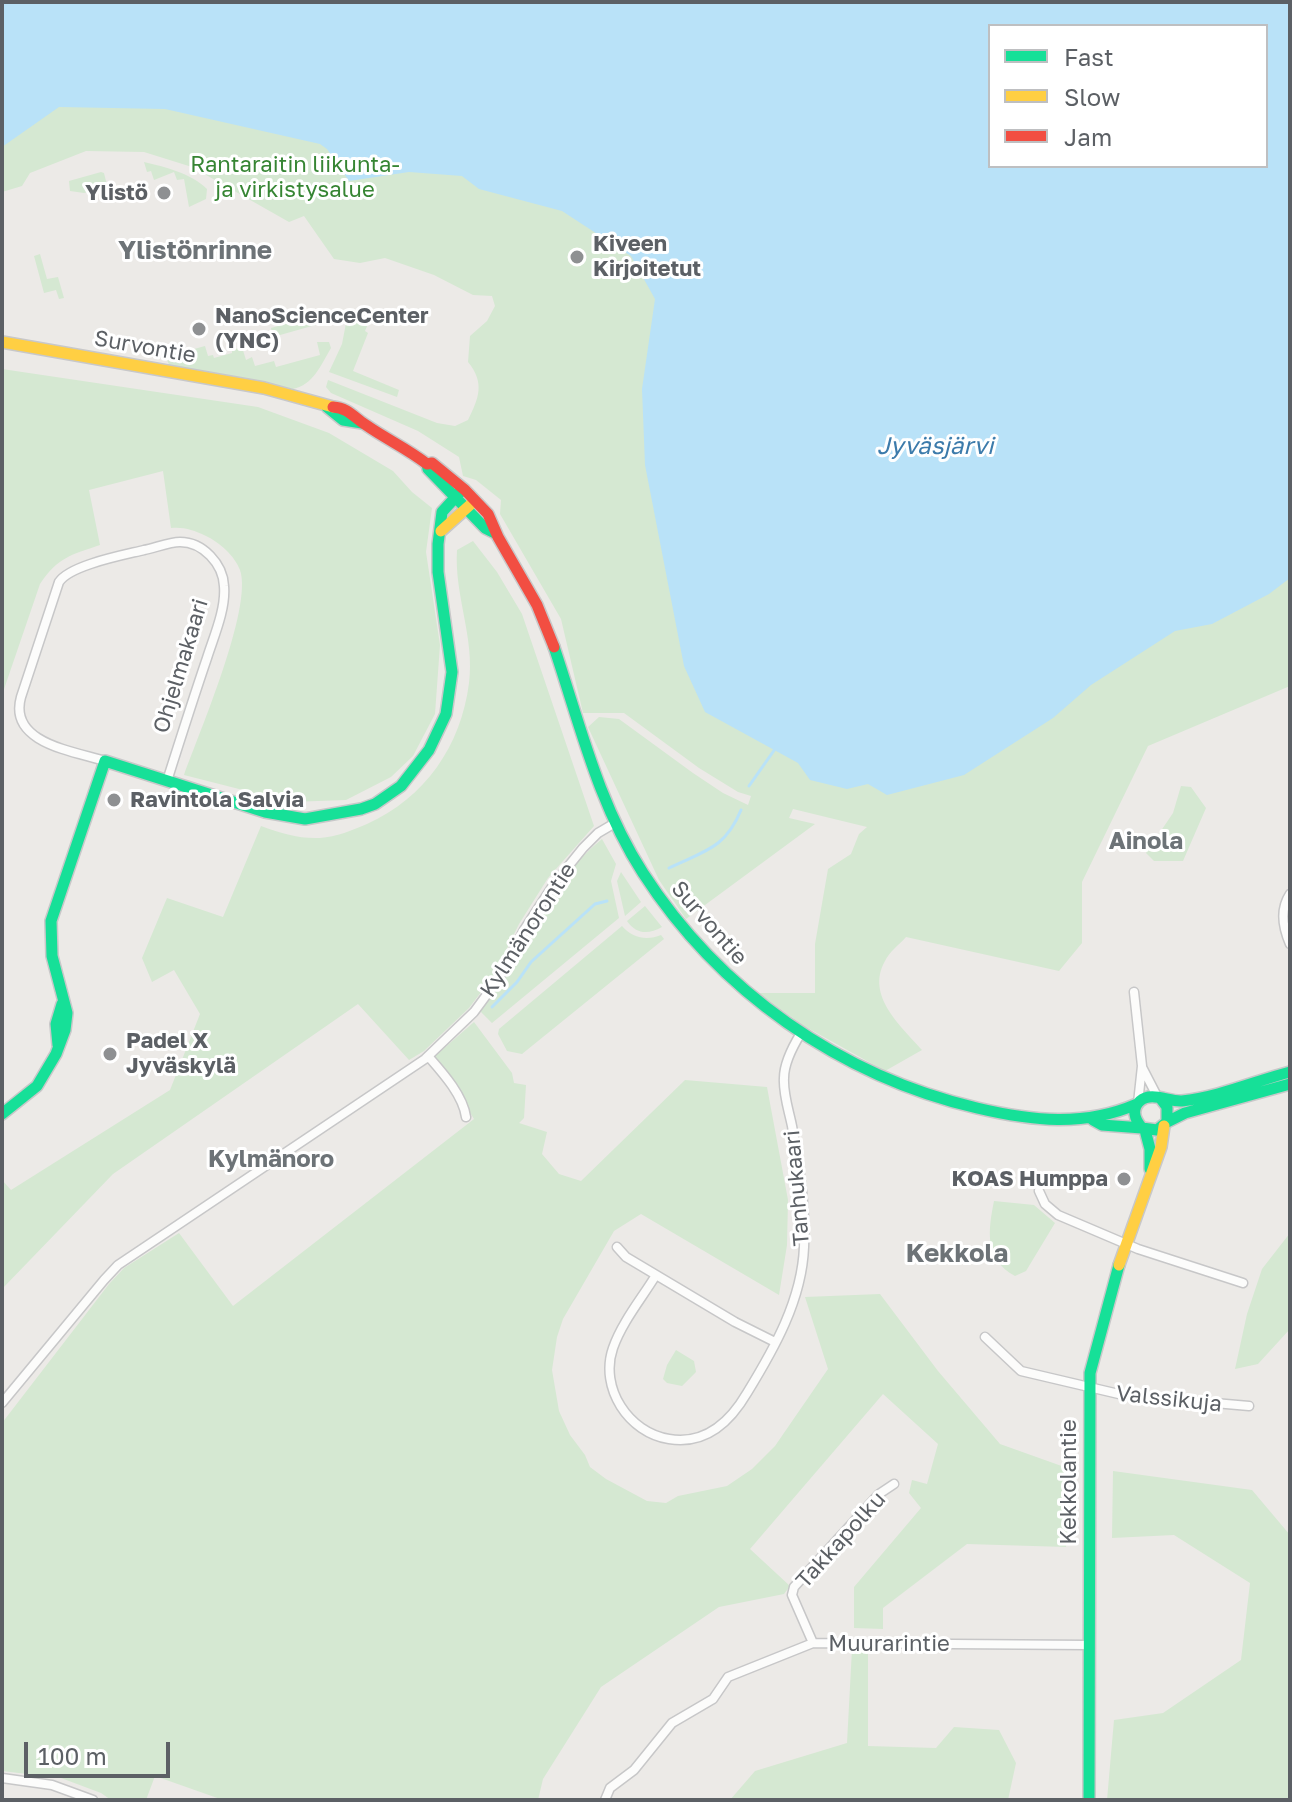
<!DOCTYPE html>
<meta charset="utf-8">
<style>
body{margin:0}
#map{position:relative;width:1292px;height:1802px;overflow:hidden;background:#eceae7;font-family:"Golos Text",sans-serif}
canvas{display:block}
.frame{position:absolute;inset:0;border:4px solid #5c6065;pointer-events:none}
.legend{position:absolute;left:988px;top:24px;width:280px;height:144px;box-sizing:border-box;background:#fff;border:2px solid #bebfc1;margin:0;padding:10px 14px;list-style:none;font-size:24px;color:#5c6065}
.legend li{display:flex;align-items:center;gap:16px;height:40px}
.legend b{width:40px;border:2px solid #bebfc1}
.scale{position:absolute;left:24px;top:1742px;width:146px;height:36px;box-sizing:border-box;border:4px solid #5c6065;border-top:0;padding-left:10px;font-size:24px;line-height:28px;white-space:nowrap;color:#5c6065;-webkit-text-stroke:6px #fff;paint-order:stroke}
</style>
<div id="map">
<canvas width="1292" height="1802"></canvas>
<div class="frame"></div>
<ul class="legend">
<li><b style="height:10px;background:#16e098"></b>Fast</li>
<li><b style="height:10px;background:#ffcf43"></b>Slow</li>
<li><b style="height:10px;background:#f24e42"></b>Jam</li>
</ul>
<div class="scale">100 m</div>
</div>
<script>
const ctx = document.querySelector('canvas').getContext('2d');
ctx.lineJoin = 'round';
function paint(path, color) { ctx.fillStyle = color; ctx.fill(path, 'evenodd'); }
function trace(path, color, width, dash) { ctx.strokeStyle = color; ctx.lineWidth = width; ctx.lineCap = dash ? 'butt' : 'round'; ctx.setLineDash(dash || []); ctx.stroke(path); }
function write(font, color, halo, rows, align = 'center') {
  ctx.font = font + ' "Golos Text",sans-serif'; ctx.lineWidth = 6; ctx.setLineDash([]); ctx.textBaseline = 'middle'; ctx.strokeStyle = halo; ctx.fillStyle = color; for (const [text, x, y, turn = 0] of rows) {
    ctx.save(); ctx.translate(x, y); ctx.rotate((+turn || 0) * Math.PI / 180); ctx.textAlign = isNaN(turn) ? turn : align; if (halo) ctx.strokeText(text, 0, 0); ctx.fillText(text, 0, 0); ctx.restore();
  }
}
paint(new Path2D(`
 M55 81 453 162 1290 522V686L1148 746 1082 882V943L1059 971 906 937C900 944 889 952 885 961 865 996 902 1027 922 1050L885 1071 804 1026 758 993H815V944L828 869 851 854 859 834 867 827 793 809 789 818 815 824 686 919 659 880 588 727 599 717 619 719 693 773 723 793 748 805 751 796 738 792 699 768 624 713H583L561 619 500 514 501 500 476 480 463 476 459 457 418 431 331 393 326 387 328 380 437 423 455 426 468 420C479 398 485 383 468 362L470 336 487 321 495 306 492 296 473 295 434 275 385 258 360 263 334 259 304 216 289 222 192 167 144 152 86 151 30 173 22 186 2 192V115Z
 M144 162C165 167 191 173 207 189L206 199 189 207 184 179 177 180 174 172 154 180 151 171 147 172Z
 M101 172 104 173 107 185 102 186V188L84 193 70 191 69 181Z
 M40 254 47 279 58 277 64 298 59 299 56 290 44 293 34 256Z
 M359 308 379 314 378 319 371 317 365 331 368 333 353 371 399 390 397 397 329 372 342 344 347 318Z
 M317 315 319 324 273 337 271 328Z
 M317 342H329L331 348C321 365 313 385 293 389L170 367 162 348 173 344 176 354 205 346 208 356 213 355 214 358 232 353V350L242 347 246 360 252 357 255 366 274 361 276 367 320 355Z
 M2 369 258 407 329 433 393 471 412 492 432 508 426 552 440 645 435 714 413 756 391 777 346 800 290 802 184 775C199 733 253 608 240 570 235 556 219 542 206 536 193 530 185 527 171 528L163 471 89 490 100 545C71 555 58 557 40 584L2 695Z
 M473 541 497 572 522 614 594 826 548 878 519 924 494 975 469 1008 424 1051 409 1060 358 1004 113 1174 2 1289V1180L11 1190 170 1090 200 1014 174 970 152 982 142 958 167 898 223 917 261 826C281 833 299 839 320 838 336 837 353 830 367 824 425 798 461 746 469 683 475 638 454 595 457 550Z
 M1181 786 1191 787 1206 808 1183 861H1154L1146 853 1173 813Z
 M602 839 616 864 611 881 619 918 492 1023 480 1011C520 954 547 883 602 839Z
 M621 872 641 902 625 916 617 881Z
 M645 906 662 927C648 935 636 934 627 921Z
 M622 926C632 938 647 941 661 935L664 939 522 1054 507 1051 498 1034 499 1029Z
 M474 1022 512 1073 514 1083 526 1085 524 1118 519 1123 547 1132 542 1154 559 1174 581 1181 685 1080 767 1087 788 1200 787 1245 779 1295 641 1214 614 1231 563 1319 557 1337 552 1370 559 1411 570 1435 585 1455 590 1467 606 1479 647 1501 666 1503 678 1496 727 1486 752 1469 775 1446 828 1369 805 1297 880 1294 938 1371 1000 1444 1070 1469 1066 1547 967 1544 883 1608V1629L854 1628V1587L921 1508 909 1493 912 1480 927 1484 938 1444 883 1394 750 1549 790 1586 784 1594 719 1607 601 1687 543 1779 538 1800H223L155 1776 146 1800H111L101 1793 61 1778 2 1771V1423L109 1284 124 1268 179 1233 233 1306 474 1119 435 1056Z
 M994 1201 1034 1205 1055 1223 1026 1271 1015 1276C984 1259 988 1231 994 1201Z
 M1290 1233V1329L1258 1364 1235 1369 1247 1314 1262 1269Z
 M676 1350 694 1361 696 1372 682 1386 667 1383 663 1379 667 1365Z
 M1113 1471 1252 1490 1290 1535V1800H1107L1114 1720 1163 1713 1241 1660 1250 1583 1174 1535 1112 1538Z
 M852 1649 868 1650V1746L936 1748 954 1727 999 1730 1016 1763 1008 1800H730L755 1771 847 1743Z`), '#d5e8d2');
paint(new Path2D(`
 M2 2H1290V578L1269 594 1212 624 1175 631 1091 685 1053 718 964 775 887 795 868 784 847 789 810 780 798 763 705 712 684 666 645 465 642 389 655 299 631 256 562 211 479 189 462 176 409 172 349 181 327 149 320 144 165 109 59 107 2 147ZM990 26H1266V166H990Z`), '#b9e2f8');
trace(new Path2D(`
 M749 786 775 749
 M669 868C704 851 725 849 741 810
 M492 1007 517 982 531 962 595 904 607 901`), '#b9e2f8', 3);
const street = new Path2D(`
 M105 761C73 751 8 743 21 697L59 582C70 565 124 555 144 550 155 548 169 542 180 542 203 542 223 564 224 586 226 609 214 636 207 658 193 699 180 740 167 781
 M1290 894C1280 909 1283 928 1290 944
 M1134 992 1142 1066 1138 1103
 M428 1056C442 1072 463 1095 466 1117
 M1142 1067 1158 1098
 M1039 1191 1045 1204 1058 1215 1138 1249 1243 1283
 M617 1247 626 1257 735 1322 775 1342
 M656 1275C642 1298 622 1322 613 1348 599 1388 629 1433 669 1439 705 1445 730 1422 747 1393 774 1349 802 1300 804 1247 806 1207 799 1166 792 1126 789 1111 783 1094 784 1078 784 1063 793 1046 801 1033
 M985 1337 1021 1371 1123 1395 1249 1406
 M2 1403 104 1280 118 1265 425 1059 474 1012 499 978 524 930 554 884 583 848 598 833 615 823
 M813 1643 792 1595 794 1587 879 1494 894 1484
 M2 1778 52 1785 93 1800
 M605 1800 610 1788 634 1770 672 1723 713 1699 728 1677 813 1643 1089 1645`);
const fast = new Path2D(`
 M327 407 343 420 362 423
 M427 464 428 469 485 528 495 533
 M554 647C580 724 598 803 643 873 719 991 840 1076 977 1108 1032 1121 1084 1127 1137 1104
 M58 1045 56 1024 62 1004
 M1161 1099 1167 1107V1122L1157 1130 1142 1128C1135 1120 1131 1109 1140 1101 1151 1091 1169 1102 1182 1101 1219 1097 1255 1081 1290 1072
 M2 1114 37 1086 56 1054 65 1030 67 1013 52 956 51 921 105 761 265 812 305 819 361 809 375 804 401 786 429 750 446 714 452 672 438 572V544L442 512 463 489
 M1093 1120 1102 1125 1142 1128
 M1167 1122 1185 1113 1290 1084
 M1145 1130 1150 1149V1169
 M1089 1800 1090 1373 1119 1265`);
const slow = new Path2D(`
 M2 342 264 388 333 407
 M441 531 470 505
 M1119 1265 1161 1147 1164 1126`);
const jam = new Path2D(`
 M333 407C349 408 354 418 366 425 386 439 408 449 427 464L432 463 465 490 488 514 498 537 537 605 554 647`);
trace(street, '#c7c7c8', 11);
trace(fast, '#c8c8c9', 14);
trace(slow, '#c8c8c9', 14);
trace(jam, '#c8c8c9', 14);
trace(street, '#fcfcfb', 8);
trace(fast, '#16e098', 11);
trace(slow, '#ffcf43', 11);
trace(jam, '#f24e42', 11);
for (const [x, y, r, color] of [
 [164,193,8,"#8e9092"],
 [577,257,8,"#8e9092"],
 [199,329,8,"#8e9092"],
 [114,800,8,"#8e9092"],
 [110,1054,8,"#8e9092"],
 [1124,1179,8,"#8e9092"]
]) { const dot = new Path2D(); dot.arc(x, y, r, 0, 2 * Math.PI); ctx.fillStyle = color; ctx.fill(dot); trace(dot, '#fff', 3); }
write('22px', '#368533', '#fff', [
 ["Rantaraitin liikunta-",295,165],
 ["ja virkistysalue",295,190]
]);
write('bold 22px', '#5c6065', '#fff', [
 ["Ylistö",148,193,"right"],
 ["Kiveen",593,244],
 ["Kirjoitetut",593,269],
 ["NanoScienceCenter",215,316],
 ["(YNC)",215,341],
 ["Ravintola Salvia",130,800],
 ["Padel X",126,1041],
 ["Jyväskylä",126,1066],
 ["KOAS Humppa",1108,1179,"right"]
], 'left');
write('22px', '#5c6065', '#fff', [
 ["Survontie",145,347,10],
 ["Ohjelmakaari",181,666,-73],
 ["Survontie",709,923,49],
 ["Kylmänorontie",528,930,-57],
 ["Tanhukaari",797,1188,-95],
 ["Valssikuja",1169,1399,6],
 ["Kekkolantie",1069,1482,-90],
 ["Takkapolku",841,1540,-48],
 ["Muurarintie",889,1644]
]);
write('italic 24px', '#3c7bab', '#fff', [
 ["Jyväsjärvi",935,446]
]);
write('bold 24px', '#6d7377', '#fff', [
 ["Ainola",1146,841],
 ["Kylmänoro",271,1159]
]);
write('bold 26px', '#6d7377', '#fff', [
 ["Ylistönrinne",195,251],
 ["Kekkola",957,1254]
]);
</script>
